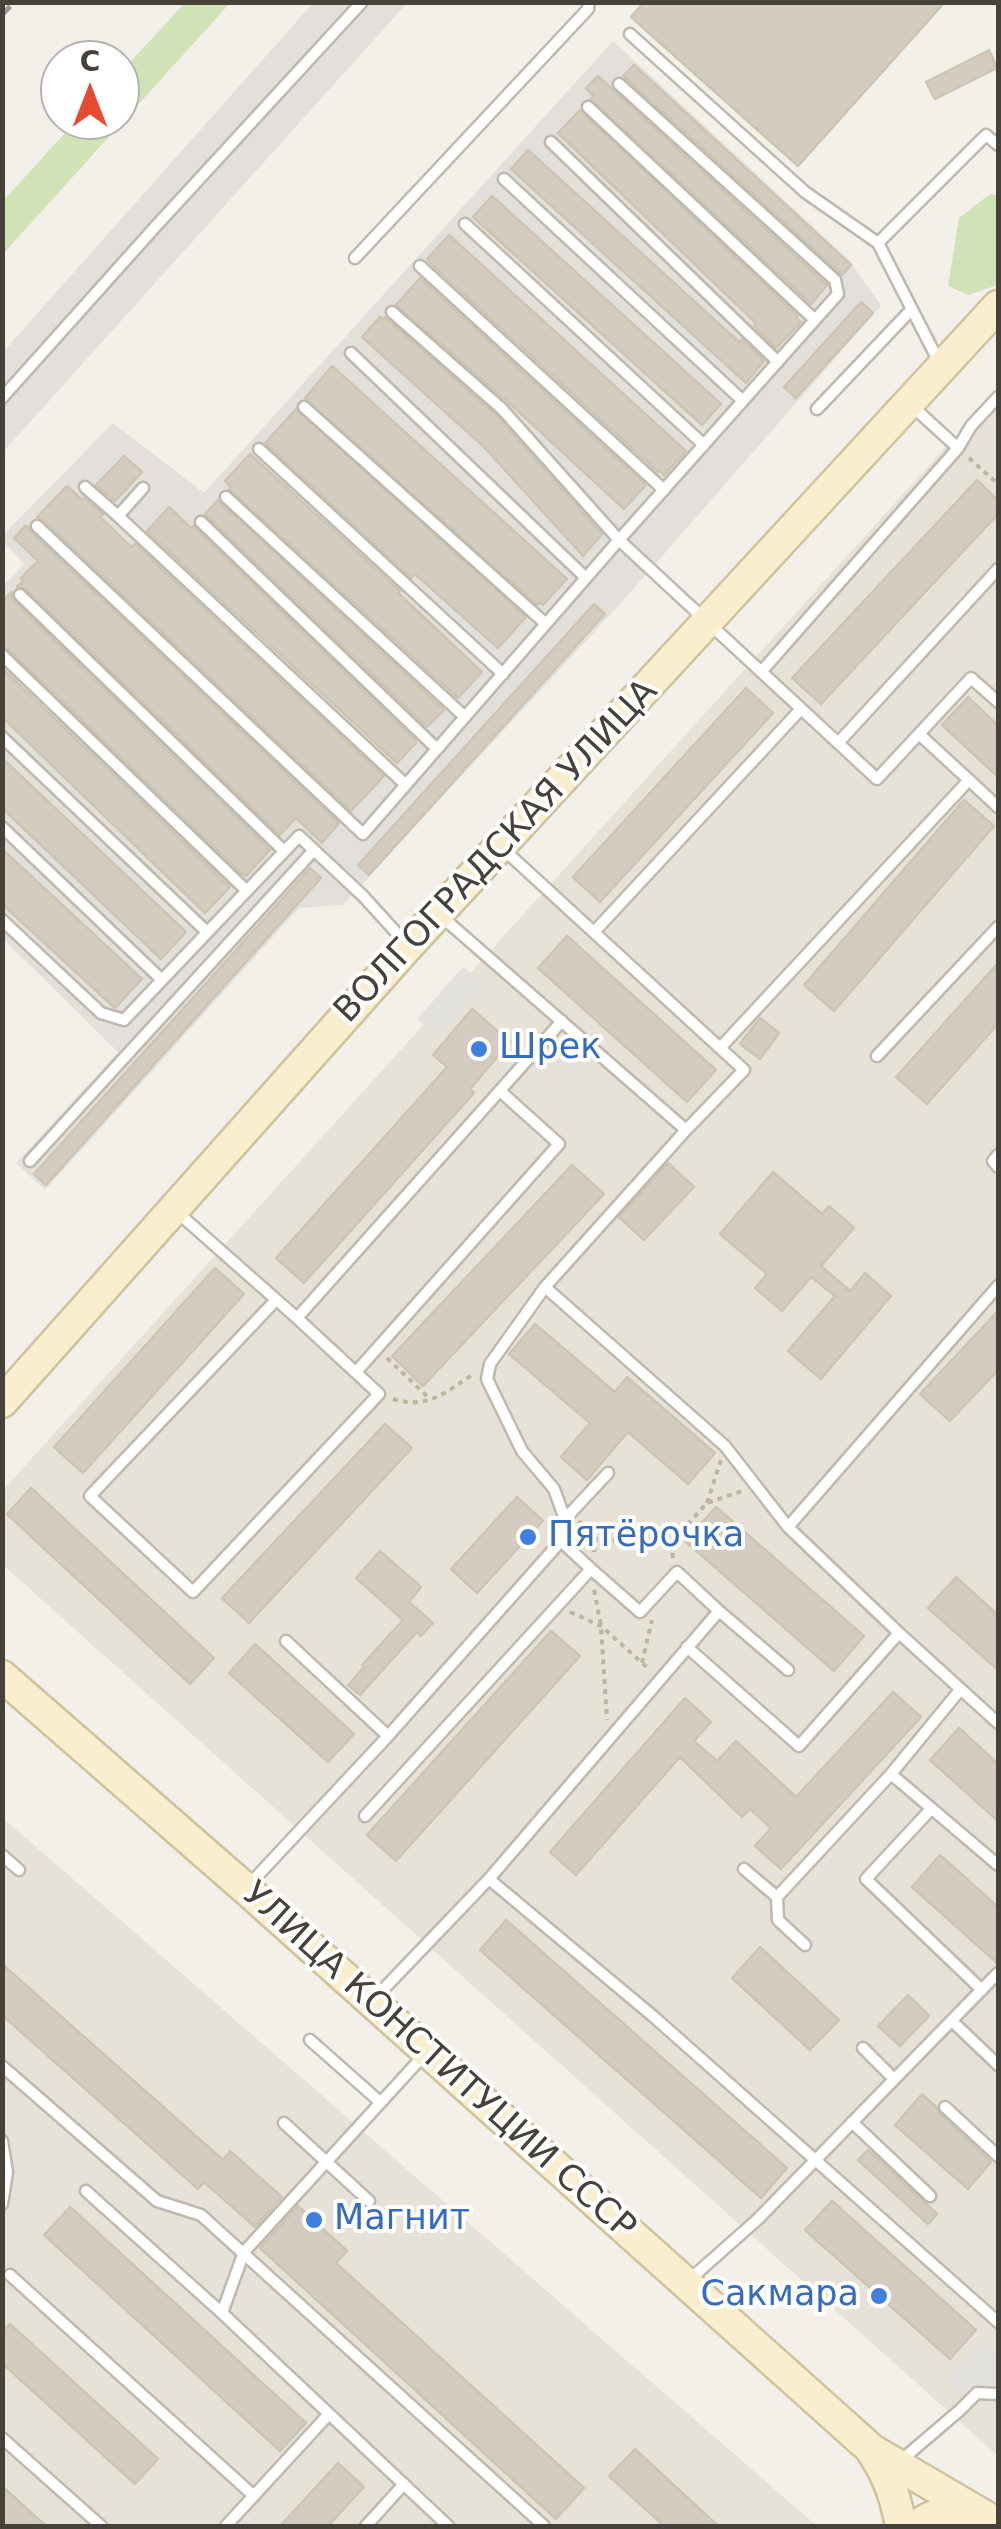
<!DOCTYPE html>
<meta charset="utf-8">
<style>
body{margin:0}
#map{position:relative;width:1001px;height:2529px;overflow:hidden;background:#f3f0ea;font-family:"DejaVu Sans",sans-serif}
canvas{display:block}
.frame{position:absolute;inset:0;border:5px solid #464139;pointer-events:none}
.north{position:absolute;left:40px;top:40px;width:100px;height:100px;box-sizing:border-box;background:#fff;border:2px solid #b5b3b0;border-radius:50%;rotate:0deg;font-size:28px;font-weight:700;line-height:40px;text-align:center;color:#464139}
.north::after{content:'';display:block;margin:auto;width:35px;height:45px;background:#e54b2f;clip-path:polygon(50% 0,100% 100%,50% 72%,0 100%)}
</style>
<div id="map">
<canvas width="1001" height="2529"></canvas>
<div class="frame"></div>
<div class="north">С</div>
</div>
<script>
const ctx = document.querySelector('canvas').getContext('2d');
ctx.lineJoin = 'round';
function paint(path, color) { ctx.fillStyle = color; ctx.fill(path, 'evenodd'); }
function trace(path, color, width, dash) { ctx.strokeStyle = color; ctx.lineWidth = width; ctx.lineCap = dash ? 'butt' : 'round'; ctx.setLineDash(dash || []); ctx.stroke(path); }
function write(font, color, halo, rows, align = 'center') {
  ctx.font = font + ' "DejaVu Sans",sans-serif'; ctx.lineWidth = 8; ctx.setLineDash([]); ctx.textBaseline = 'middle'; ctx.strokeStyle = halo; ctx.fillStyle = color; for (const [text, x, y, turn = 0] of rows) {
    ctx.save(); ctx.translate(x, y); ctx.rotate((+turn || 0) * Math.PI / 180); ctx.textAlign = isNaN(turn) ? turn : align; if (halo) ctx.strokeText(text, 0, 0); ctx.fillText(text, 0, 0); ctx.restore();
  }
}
paint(new Path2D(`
 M998 389V2456L3 1565V1490Z
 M3 1818 817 2526H3Z`), '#e7e2d8');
paint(new Path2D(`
 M313 3H407L3 452V352Z
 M613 41 850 261 881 306 629 594 343 905 299 908 45 1190 16 1163 118 1052 3 939V586L24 564 3 541V535L113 423 204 493Z`), '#e3dfdb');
paint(new Path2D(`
 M185 3H230L3 254V201L77 120H120V73Z
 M990 194 998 196V285L968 295 948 286 959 218Z`), '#cfe3b7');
paint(new Path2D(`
 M463 967 484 985 438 1037 417 1019Z
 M981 2343 998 2358V2402H970L947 2381Z`), '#e2e1de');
const building = new Path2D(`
 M644 2H945L798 166 631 17Z
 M989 50 997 68 935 99 926 82Z
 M634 65 851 265 842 275 623 76Z
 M598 76 827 285 811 304 591 99 594 96 586 88Z
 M580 110 798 316 796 318 801 322 776 348 754 326 756 323 558 133Z
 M528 150 739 342 742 339 764 361 746 383 511 169Z
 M492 196 721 404 702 425 473 217Z
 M449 235 686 451 664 475 660 470 658 472 432 265 427 259Z
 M420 278 646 485 624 509 508 402 396 305Z
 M861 302 873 313 796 398 784 387Z
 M380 317 383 319 385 317 496 415 602 534 583 556 483 446 362 337Z
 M332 366 567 579 543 605 540 602 537 605 305 398Z
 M296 409 526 617 498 648 415 574 411 578 265 443Z
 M250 454 400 591 398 593 482 672 458 698 229 489 231 487 225 481Z
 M124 456 142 472 115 501 96 485Z
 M977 480 998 501V514L821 704 792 678Z
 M67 486 82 500 84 498 103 514 100 517 131 547 135 544 384 776 351 811 43 520 37 517Z
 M218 500 444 710 427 727 205 514Z
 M169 507 191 528 193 526 415 740 416 743 397 763 147 531Z
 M25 526 27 528 28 526 31 532 339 823 322 843 296 818 280 835 26 589 17 587 24 580 21 578 38 561 14 538Z
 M12 592 14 601 270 850 246 876 242 874 8 649 2 646V602Z
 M594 604 605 614 369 875 358 865Z
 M2 668 230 887 205 913 2 717Z
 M746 688 773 713 600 902 573 877Z
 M968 697 998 726V777L942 725Z
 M2 758 186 932 161 959 2 808Z
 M964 800 994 826 834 1011 804 985Z
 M2 849 142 979 115 1008 2 904Z
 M310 868 321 878 46 1185 34 1174Z
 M567 936 716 1070 687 1102 538 968Z
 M998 963V1024L927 1104 896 1077Z
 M472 1009 510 1042 470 1089 474 1093 304 1283 276 1258 447 1067 433 1055Z
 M760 1018 779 1033 760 1059 740 1044Z
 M668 1163 694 1187 644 1240 619 1217Z
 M572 1165 604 1194 423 1386 392 1356Z
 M773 1172 822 1214 829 1206 854 1228 821 1266 850 1291 865 1273 891 1296 821 1379 788 1351 835 1296 811 1277 782 1311 755 1288 767 1274 720 1234Z
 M215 1268 244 1294 83 1473 54 1447Z
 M998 1311V1370L950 1421 920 1394Z
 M535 1324 615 1392 627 1377 715 1453 688 1484 628 1432 587 1480 561 1457 590 1423 509 1354Z
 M385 1424 412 1448 249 1623 222 1598Z
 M31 1488 214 1658 190 1684 7 1514Z
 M517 1497 543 1521 477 1593 451 1569Z
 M716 1507 864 1636 834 1671 685 1541Z
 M380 1551 421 1587 409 1602 433 1623 421 1636 417 1632 360 1695 348 1685 364 1667 362 1665 403 1620 356 1578Z
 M956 1577 998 1615V1670L928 1608Z
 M551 1631 580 1656 396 1861 367 1835Z
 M255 1644 354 1734 328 1762 229 1673Z
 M893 1692 921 1717 781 1869 755 1846 771 1828 750 1809 742 1817 680 1757 576 1875 550 1852 685 1698 711 1722 694 1741 717 1761 736 1741 796 1797Z
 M959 1728 998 1764V1821L930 1760Z
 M940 1855 998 1907V1964L912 1887Z
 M506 1920 787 2168 761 2198 480 1950Z
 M760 1947 839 2020 810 2050 732 1978Z
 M2 1964 223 2160 230 2151 282 2197 255 2227 204 2182 198 2189 2 2015Z
 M908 1995 929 2016 900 2046 878 2026Z
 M922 2094 936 2107 939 2113 991 2162 968 2189 895 2125Z
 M868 2150 937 2214 928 2224 858 2160Z
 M832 2201 976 2330 950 2359 805 2230Z
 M298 2206 347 2251 336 2263 584 2488 556 2519 260 2248Z
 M70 2207 306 2423 280 2451 44 2235Z
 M10 2324 158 2459 135 2484 2 2363V2332Z
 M635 2449 718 2526H664L609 2476Z
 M338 2463 364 2487 328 2526H280Z
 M2 2486 46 2526H2Z`);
paint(building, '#d4ccc0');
trace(building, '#cec4b4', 2.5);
const lane = new Path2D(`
 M630 34 805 192 878 243
 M588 107 815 320
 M551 142 778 362
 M504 179 743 401
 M465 224 704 445
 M355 258 588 9 589 2
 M420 266 664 490
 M392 312 502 409 619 540 877 779 971 678 998 702
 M351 353 586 578
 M940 364 878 243 986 135 998 145
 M2 398 156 226 362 2
 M910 404 958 448
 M304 407 546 624
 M817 409 912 309
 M259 449 503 674
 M85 487 118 516
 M143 488 118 516 406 785
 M226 497 465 717
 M201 522 437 749
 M37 526 363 834 619 540 838 294 835 280 619 84
 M20 595 284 851
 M2 655 247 891
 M761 672 958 448 971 426 998 397
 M2 737 207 932
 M838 743 998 569
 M969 780 998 807
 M2 827 162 980
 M501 847 744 1070 686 1130 545 1287 725 1446 788 1527 899 1633
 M442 917 686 1130
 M2 920 101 1013 124 1020 299 836 363 896 404 941
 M594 932 801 709
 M720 1048 969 780 919 734
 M877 1056 998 927
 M998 1155 993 1161 998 1167
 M30 1161 314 850
 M177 1212 297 1318 562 1021
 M545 1287 490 1364 487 1379 522 1451 554 1489 565 1519
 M276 1300 90 1496 193 1592 379 1394 297 1318
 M356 1372 559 1144 500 1091
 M788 1527 998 1286
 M591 1569 640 1612 677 1572 719 1611
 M286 1641 388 1736
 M687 1647 799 1746 899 1633 998 1723
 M891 1774 998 1865
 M931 1809 866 1879 982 1990
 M365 1816 591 1569 561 1541
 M2 1855 19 1870
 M744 1869 777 1897 778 1920 805 1945
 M489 1879 654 2017 998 2322
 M246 1888 388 1736 561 1541 565 1519 608 1473
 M777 1897 891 1774 960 1690
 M375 1998 489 1879 719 1611 788 1670
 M953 2022 998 2065
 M310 2040 380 2102
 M863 2048 894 2079
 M425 2054 244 2252 222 2313 448 2526
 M2 2066 157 2201 201 2215 544 2526
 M945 2107 998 2156
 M852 2122 930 2196
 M284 2123 369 2201
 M2 2141 7 2172 2 2204
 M86 2191 222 2313
 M10 2275 254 2496
 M689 2280 758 2219 998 1973
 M2 2438 101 2526
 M898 2463 960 2410 977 2393 998 2394
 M226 2526 329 2414
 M366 2526 404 2484`);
const secondary = new Path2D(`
 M2 1402 408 946 998 306
 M2 1676 246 1889 872 2450 988 2518
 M873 2453C889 2477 896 2499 901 2526
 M917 2526C936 2511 957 2509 980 2516`);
trace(lane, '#beb8ad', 15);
trace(secondary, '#cec29e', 35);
trace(new Path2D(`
 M969 458 998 484
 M387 1358 430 1399
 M393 1399C428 1410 447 1391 475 1373
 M707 1503 721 1460
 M579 1521 596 1539
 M594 1552 596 1539 671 1543
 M673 1558 671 1543 707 1503 742 1491
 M594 1590 601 1626 607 1720
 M570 1612 601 1626 650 1670
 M642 1663 652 1620`), '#beb4a0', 4, [5, 5]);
trace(lane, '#fff', 10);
trace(secondary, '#f9efce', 30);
trace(new Path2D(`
 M2 15 14 2`), '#989898', 5, [12, 12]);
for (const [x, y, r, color] of [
 [479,1049,10,"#3f7fe0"],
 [528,1537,10,"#3f7fe0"],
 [314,2220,10,"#3f7fe0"],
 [879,2296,10,"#3f7fe0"]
]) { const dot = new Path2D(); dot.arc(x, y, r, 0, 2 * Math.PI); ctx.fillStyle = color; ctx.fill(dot); trace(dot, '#fff', 4); }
write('35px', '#464139', '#fff', [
 ["ВОЛГОГРАДСКАЯ УЛИЦА",497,852,-47],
 ["УЛИЦА КОНСТИТУЦИИ СССР",438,2062,42]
]);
write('35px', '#366cbe', '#fff', [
 ["Шрек",499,1049],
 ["Пятёрочка",548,1537],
 ["Магнит",334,2220],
 ["Сакмара",859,2296,"right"]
], 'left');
</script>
